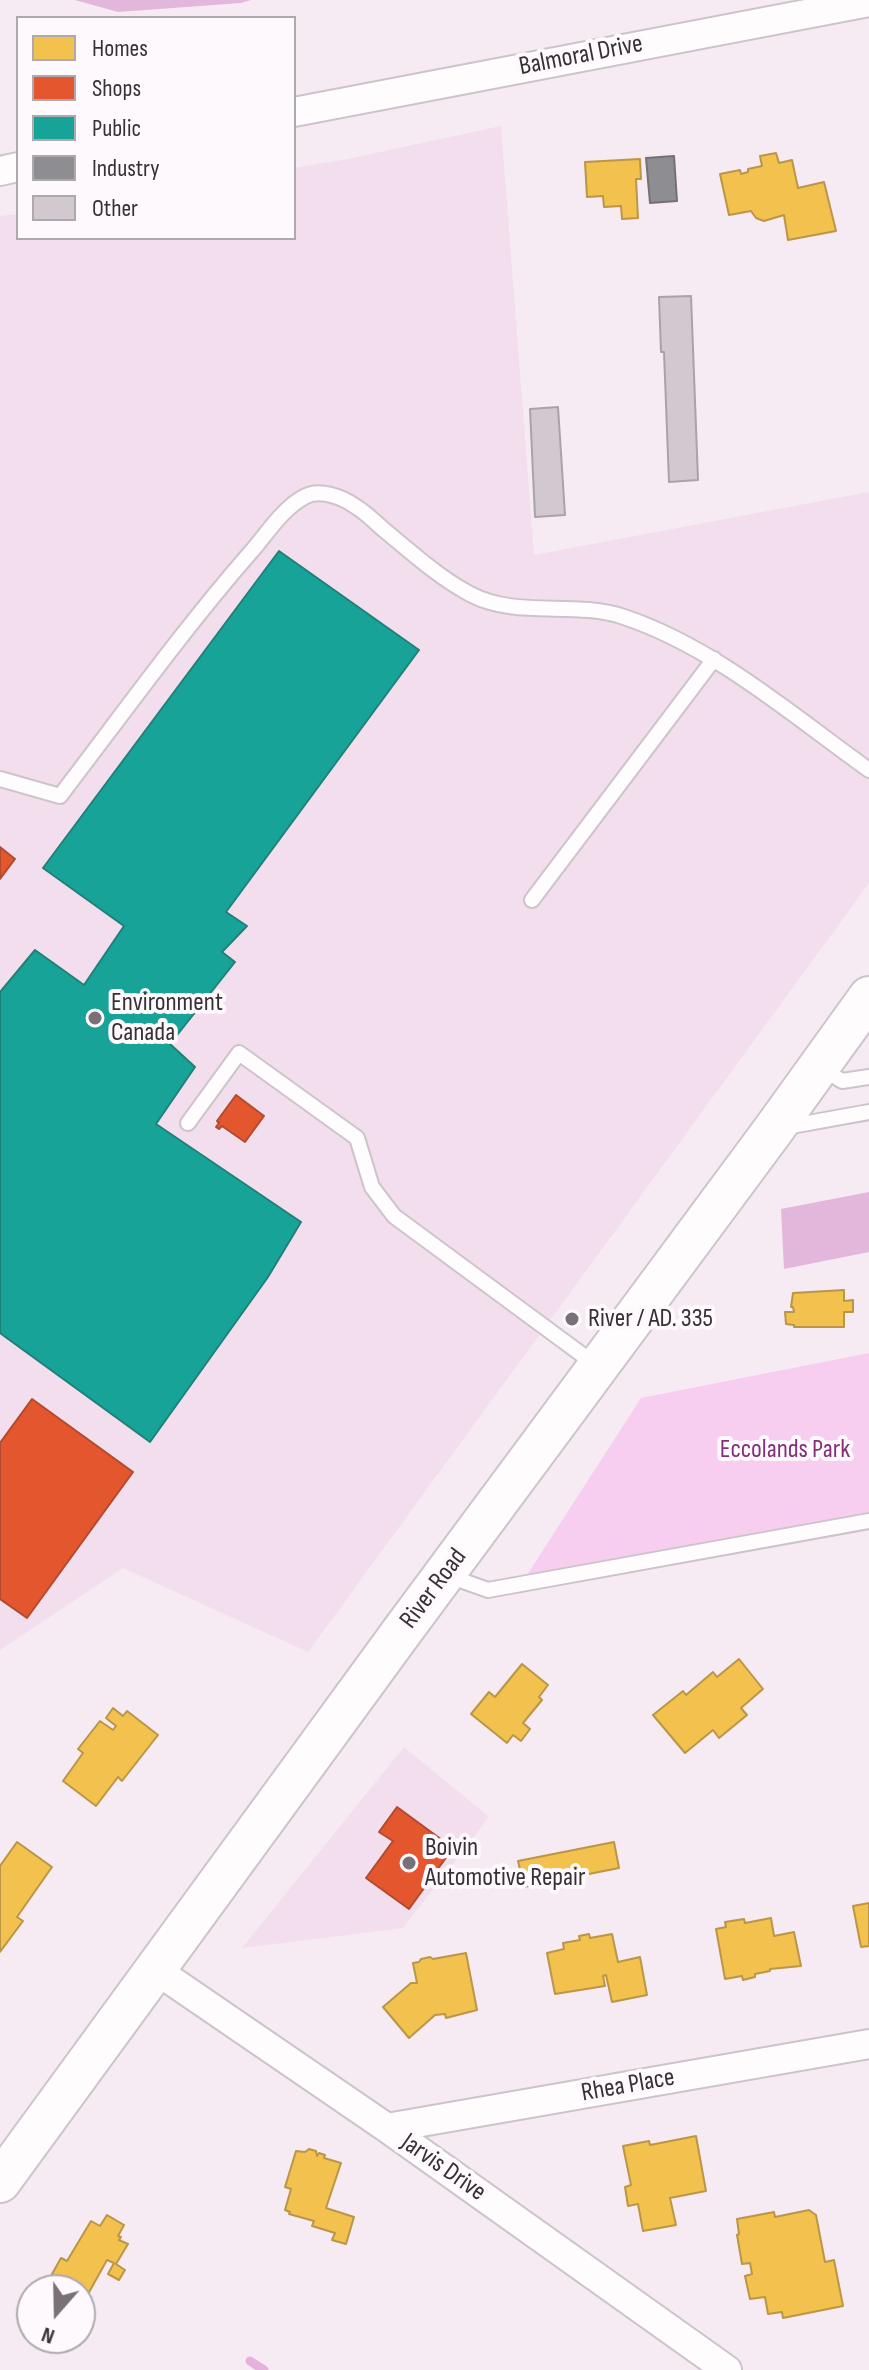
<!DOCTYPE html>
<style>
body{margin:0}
#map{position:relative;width:869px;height:2370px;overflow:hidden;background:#f6eaf3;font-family:"Sofia Sans Condensed",sans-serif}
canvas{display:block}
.legend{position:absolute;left:16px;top:16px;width:280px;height:224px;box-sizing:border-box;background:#fdf9fc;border:2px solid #aea9ac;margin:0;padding:10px 14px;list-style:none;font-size:24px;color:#373035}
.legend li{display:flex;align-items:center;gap:16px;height:40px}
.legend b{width:40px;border:2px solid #aea9ac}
.north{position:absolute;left:16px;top:2274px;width:80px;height:80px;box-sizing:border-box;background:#fdf9fc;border:2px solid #aea9ac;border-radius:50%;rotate:200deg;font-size:22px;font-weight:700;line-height:32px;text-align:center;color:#373035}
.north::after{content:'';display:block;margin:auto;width:28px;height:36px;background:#7a7178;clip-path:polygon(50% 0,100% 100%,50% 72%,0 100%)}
</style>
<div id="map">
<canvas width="869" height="2370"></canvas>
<ul class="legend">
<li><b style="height:22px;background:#f2c14e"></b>Homes</li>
<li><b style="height:22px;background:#e4572e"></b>Shops</li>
<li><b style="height:22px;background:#17a398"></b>Public</li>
<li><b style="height:22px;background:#8d8d92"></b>Industry</li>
<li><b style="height:22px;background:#d2c9d0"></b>Other</li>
</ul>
<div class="north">N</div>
</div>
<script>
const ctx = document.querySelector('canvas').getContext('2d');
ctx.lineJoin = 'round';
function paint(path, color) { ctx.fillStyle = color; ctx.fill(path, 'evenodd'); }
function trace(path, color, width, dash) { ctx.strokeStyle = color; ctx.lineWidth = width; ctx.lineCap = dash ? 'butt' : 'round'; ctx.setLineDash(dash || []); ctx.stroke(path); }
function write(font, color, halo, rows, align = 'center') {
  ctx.font = font + ' "Sofia Sans Condensed",sans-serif'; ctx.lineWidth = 8; ctx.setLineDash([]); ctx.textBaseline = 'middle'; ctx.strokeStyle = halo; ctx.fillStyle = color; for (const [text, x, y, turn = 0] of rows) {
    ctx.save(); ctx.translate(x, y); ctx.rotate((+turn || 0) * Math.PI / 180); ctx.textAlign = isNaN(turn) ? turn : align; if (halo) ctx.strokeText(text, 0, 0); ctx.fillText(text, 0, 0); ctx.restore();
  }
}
paint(new Path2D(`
 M501 126 534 555 869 492V883L308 1652 123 1568 0 1650V216L18 214V238H294V168L348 159Z
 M404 1747 489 1817 403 1928 242 1948Z`), '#f2deed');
paint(new Path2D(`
 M869 1353V1514L527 1575 641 1398Z`), '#f7ceef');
paint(new Path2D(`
 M75 0H251L241 3 118 12Z
 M869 1192V1252L784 1269 781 1209Z`), '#e3b7db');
const homes = new Path2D(`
 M776 153 779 163 792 160 798 188 824 182 836 231 788 240 784 215 764 221 756 218 751 211 729 215 720 174 740 170 741 174 748 172V169L762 166 760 156Z
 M640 159 641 179H636L638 218 622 219 621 206 604 207 603 196 587 197 585 162Z
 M844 1290V1301L853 1300V1312H844V1327H794V1325L786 1324 785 1312H794L793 1307H791L793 1293Z
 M739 1659 763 1689 741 1708 747 1715 719 1738 713 1730 685 1753 653 1715 683 1691 686 1695 713 1672 717 1677Z
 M522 1664 548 1685 539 1697 542 1700 523 1723 530 1729 521 1741 513 1735 507 1743 471 1714 489 1692 495 1697Z
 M113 1708 123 1716 127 1711 158 1735 122 1781 118 1777 96 1806 63 1781 83 1753 78 1749 100 1721 113 1730 116 1726 106 1718Z
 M17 1842 52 1867 17 1917 23 1921 0 1952V1866Z
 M614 1842 619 1868 524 1887 518 1861Z
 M869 1903V1946L861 1947 853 1906Z
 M771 1918 774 1936 794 1932 801 1966 770 1969V1971L755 1974V1977L743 1980 742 1976 725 1979 716 1929 726 1927 725 1922 744 1919 745 1923Z
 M589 1934 590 1938 612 1934 618 1962 640 1957 647 1995 612 2002 606 1975 603 1976 605 1986 555 1994 547 1953 564 1949 563 1943 580 1940 579 1936Z
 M466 1953 477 2010 446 2018 445 2014 435 2015 409 2038 383 2007 411 1983H417L413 1963 419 1962 421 1959 430 1957 433 1959Z
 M696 2136 706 2191 670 2198 676 2225 643 2231 638 2204 628 2206 625 2187 631 2185 623 2146 649 2141 650 2145Z
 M309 2149 316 2151 317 2156 319 2153 325 2155 324 2158 341 2163 326 2208 354 2217 346 2244 332 2240 335 2233 312 2226 314 2221 289 2214 290 2212 285 2210 291 2189 285 2187 296 2151 305 2152Z
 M809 2210 816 2215 825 2262 834 2260 843 2306 783 2318 782 2312 768 2314 765 2297 750 2299 745 2276 752 2274 750 2263 742 2264 737 2235 739 2234 737 2219 774 2212 775 2217Z
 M107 2215 124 2225 118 2236 121 2237 119 2240 128 2244 116 2264 125 2270 119 2280 108 2274 114 2263 107 2260 83 2303 80 2302V2290H59L47 2283 61 2258 67 2261 91 2221 100 2226Z`);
paint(homes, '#f2c14e');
trace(homes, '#ba9646', 2);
const shops = new Path2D(`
 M0 847 15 859 0 879Z
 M236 1095 264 1116 245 1142 222 1126 219 1129 216 1127 219 1123 217 1121Z
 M32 1399 133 1472 27 1618 0 1599V1443Z
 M397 1807 453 1848 409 1909 366 1878 393 1841 379 1832Z`);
paint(shops, '#e4572e');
trace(shops, '#b04b30', 2);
const public = new Path2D(`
 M279 551 419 650 226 912 247 926 222 952 235 962 170 1044 195 1067 156 1124 301 1222 268 1277 150 1442 0 1333V992L35 950 84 985 124 926 43 868Z`);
paint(public, '#17a398');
trace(public, '#21807a', 2);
const industry = new Path2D(`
 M674 156 677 201 650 203 646 158Z`);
paint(industry, '#8d8d92');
trace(industry, '#737176', 2);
trace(new Path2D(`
 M250 2361 264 2370`), '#e7b1dd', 9);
const building = new Path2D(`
 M691 296 698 480 669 482 664 352H661L659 297Z
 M558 407 565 515 535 517 530 409Z`);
paint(building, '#d2c9d0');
trace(building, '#aba2a9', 2);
const service = new Path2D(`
 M0 779 60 796C122 715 182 631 250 553 266 535 282 509 304 497 319 488 342 497 355 506 365 512 374 521 383 529 411 552 438 577 470 594 517 619 574 600 624 617 714 647 792 715 869 770
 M532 900 714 659
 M822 1068 842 1081 869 1077
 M188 1123 239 1053 357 1138 372 1187 394 1216 596 1365
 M786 1127 869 1112
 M446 1575 488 1590 869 1521`);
const minor = new Path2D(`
 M294 112 869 2
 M0 171 18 167
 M156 1970 387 2128 727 2370
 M387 2128 869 2044`);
const secondary = new Path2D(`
 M0 2182 403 1630 774 1129 869 997`);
trace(service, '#cdc4cb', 18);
trace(minor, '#cdc4cb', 32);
trace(secondary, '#cdc4cb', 44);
trace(service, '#fefcfd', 14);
trace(minor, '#fefcfd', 28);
trace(secondary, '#fefcfd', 40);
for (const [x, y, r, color] of [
 [95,1018,8,"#7a7178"],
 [572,1319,8,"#7a7178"],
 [409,1863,8,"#7a7178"]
]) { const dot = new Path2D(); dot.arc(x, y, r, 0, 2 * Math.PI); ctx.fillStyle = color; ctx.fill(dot); trace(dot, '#fdf9fc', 3); }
write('26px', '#373035', '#fdf9fc', [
 ["Balmoral Drive",581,56,-11],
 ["River Road",434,1589,-53],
 ["Rhea Place",628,2086,-10],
 ["Jarvis Drive",443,2168,35]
]);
write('26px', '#373035', '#fdf9fc', [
 ["Environment",111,1003],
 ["Canada",111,1033],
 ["River / AD. 335",588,1319],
 ["Boivin",425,1848],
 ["Automotive Repair",425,1878]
], 'left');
write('26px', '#833078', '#fdf9fc', [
 ["Eccolands Park",785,1450]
]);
</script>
